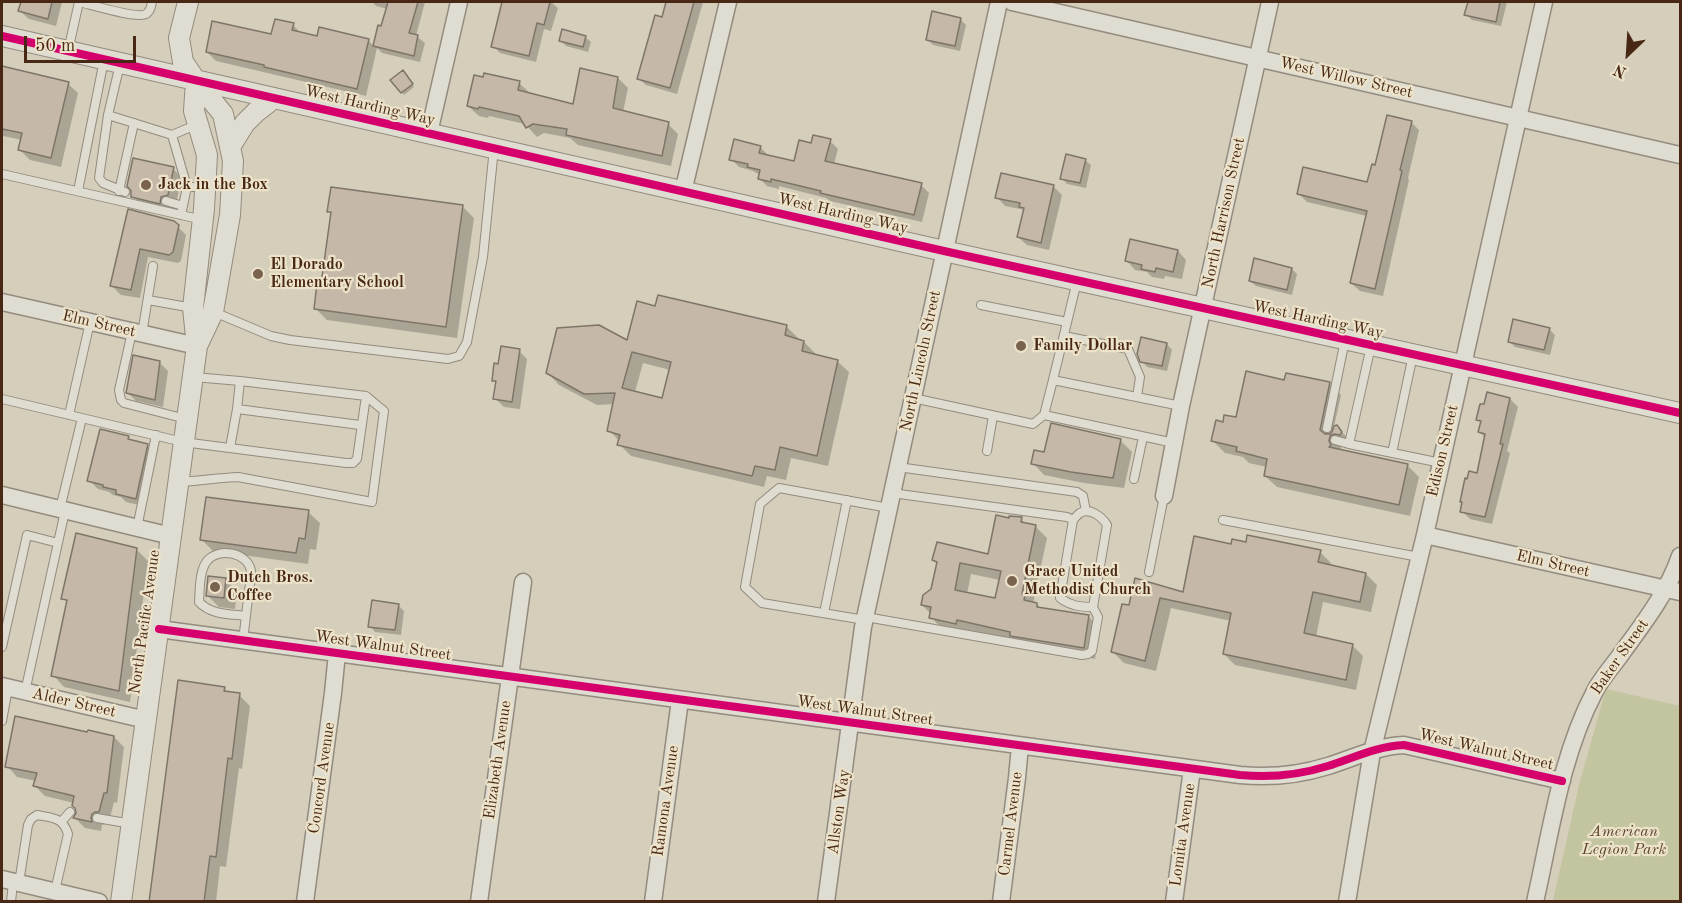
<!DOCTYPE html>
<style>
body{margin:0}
#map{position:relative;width:1682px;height:903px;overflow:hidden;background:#d5ceba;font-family:"Old Standard TT",serif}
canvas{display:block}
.frame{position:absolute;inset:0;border:3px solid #482815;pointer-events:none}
.north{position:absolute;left:1598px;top:24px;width:60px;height:60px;-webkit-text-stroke:4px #ece3ca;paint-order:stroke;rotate:205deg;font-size:16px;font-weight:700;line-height:24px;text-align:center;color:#482815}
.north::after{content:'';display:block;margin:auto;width:21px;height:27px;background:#482815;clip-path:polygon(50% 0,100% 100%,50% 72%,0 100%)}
.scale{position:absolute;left:24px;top:36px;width:112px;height:27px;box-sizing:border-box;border:3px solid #482815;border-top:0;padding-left:8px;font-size:18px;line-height:21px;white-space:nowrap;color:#482815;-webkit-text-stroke:4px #ece3ca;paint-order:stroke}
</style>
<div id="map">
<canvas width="1682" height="903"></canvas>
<div class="frame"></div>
<div class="north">N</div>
<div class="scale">50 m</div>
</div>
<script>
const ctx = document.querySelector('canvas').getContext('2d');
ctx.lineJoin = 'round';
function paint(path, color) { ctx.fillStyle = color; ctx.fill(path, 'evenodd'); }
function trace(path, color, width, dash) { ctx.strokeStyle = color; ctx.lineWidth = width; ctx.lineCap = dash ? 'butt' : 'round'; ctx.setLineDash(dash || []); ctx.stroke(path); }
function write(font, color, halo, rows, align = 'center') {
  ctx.font = font + ' "Old Standard TT",serif'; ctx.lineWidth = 4.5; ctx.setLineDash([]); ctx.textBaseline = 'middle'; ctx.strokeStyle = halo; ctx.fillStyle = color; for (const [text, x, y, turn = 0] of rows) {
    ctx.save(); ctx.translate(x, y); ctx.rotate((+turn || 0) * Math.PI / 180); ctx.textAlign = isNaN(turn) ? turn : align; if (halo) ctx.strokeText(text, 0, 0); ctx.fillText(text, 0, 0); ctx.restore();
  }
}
paint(new Path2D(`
 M1606 689 1680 706V901H1553L1579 785Z`), '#c2c5a0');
paint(new Path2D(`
 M22 2H62L56 26 29 19 20 11Z
 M372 2H425L416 36 425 43 420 62 382 53 377 48 366 96 216 61 207 52 273 36 293 25 302 34 318 37 368 40 374 46 379 27 382 28 388 9 376 6Z
 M504 2H551L558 8 551 31 544 29 536 62 500 53 493 46Z
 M667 2H703L677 94 646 85 638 78 663 19Z
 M1469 2H1507L1501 26 1472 20 1466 14Z
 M960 19 966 25 960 51 933 45 927 39Z
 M585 37 591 42 588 52 566 46 560 40Z
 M2 68 68 84 78 93 61 167 30 160 20 150 22 140 3 136 2 142Z
 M402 72 414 87 404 95 392 80Z
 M618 78 628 88 623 112 668 124 678 134 671 166 578 145 570 138 544 133 537 137 525 124 489 116 488 118 479 116 468 106 519 83 530 93 529 94 574 106Z
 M1411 122 1419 130 1408 178 1409 180 1383 296 1360 291 1351 283 1367 216 1307 202 1299 194 1369 184 1376 167Z
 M830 141 838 149 834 164 921 185 929 193 922 222 830 201 826 198 779 186V189L767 186 759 178 760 175 753 171 739 167 731 159 760 147 768 155 795 163 813 145Z
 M1085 160 1091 165 1086 188 1067 184 1062 178Z
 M173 169 182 177 176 203 169 205V211L141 205 133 196Z
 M1002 175 1054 187 1062 195 1049 250 1027 245 1018 237 1025 210 1005 206 997 197Z
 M462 206 474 218 457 338 327 320 315 308 322 286 332 214 329 211Z
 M129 211 173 222 186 235 181 261 178 263 148 257 140 298 121 295 112 286Z
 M1178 251 1186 260 1182 279 1165 276 1164 279 1152 277 1147 272 1135 270 1127 261Z
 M1292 269 1297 274 1292 295 1256 286 1250 281Z
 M656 308 786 326 798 338 797 340 804 342 815 353V355L837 361 849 372 828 466 791 458 786 480 767 476 764 487 631 456 619 444 620 442 609 430 614 404 597 405 559 385 548 373 628 342ZM643 363 670 370 663 399 635 392Z
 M1549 329 1555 335 1550 355 1515 347 1509 341Z
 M1167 344 1172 350 1167 371 1147 367 1142 361Z
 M519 351 527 359 520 409 504 407 495 398 497 384 494 381 499 365Z
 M159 362 168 371 163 407 136 401 128 393Z
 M1286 382 1329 383 1341 395 1334 427 1336 426 1348 438 1346 445 1341 447 1340 451 1407 465 1419 477 1410 516 1277 487 1265 476 1267 467 1249 463 1243 457 1225 453 1213 441 1224 424 1237 419Z
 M1488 394 1510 399 1518 407 1507 451 1510 453 1492 524 1470 519 1462 511 1478 474 1486 438 1479 432 1482 424 1478 420 1485 406Z
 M128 438 131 441 147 445 156 454 144 506 126 502 121 497 113 495 109 492 98 489 89 480Z
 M1120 440 1132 452 1124 488 1084 483 1044 475 1033 463 1045 454Z
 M308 512 320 523 316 550 310 549 308 564 213 551 201 539Z
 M1010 519H1021L1027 525 1036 527 1047 538 1033 604H1037L1041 609 1088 616 1100 628 1095 659 1023 647 942 629 931 617V614L922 605 933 590 938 564 934 560 989 556ZM971 574 1000 580 996 600 967 594Z
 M1232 546 1320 552 1331 563 1330 567 1366 574 1377 585 1371 612 1323 602 1316 637 1352 645 1363 656 1356 690 1235 665 1224 654 1231 621 1171 608 1156 671 1124 663 1113 652 1130 607 1136 580 1184 594Z
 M136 549 148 561 130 702 64 687 53 675 68 603 63 598Z
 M225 580 237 591 235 609 219 607 207 595Z
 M398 605 404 611 401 635 375 632 370 626Z
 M224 688 230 694 239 695 250 706 242 769 239 768 226 867 220 866 216 902H150Z
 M88 734 114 737 124 747 117 803 114 802 109 822 102 825 101 831 85 828 75 818 78 813 74 803 45 796 35 786 36 781 17 777 7 766Z`), '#0003');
const building = new Path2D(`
 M21 2H52L48 19 18 11Z
 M388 2H418L409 33 418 35 414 56 373 46 378 25 381 26Z
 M502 2H550L544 25 537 23 529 56 491 47Z
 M666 2H694L670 88 637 79 655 15 662 17Z
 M1468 2H1500L1496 22 1464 15Z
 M932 11 961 18 955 46 926 40Z
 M275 19 294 23 292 30 317 36 319 27 369 39 357 89 264 67V65L206 52 212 21 271 34Z
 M562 29 586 36 583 47 559 41Z
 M2 66 69 82 51 158 18 150 22 133 2 129Z
 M580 68 618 77 613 108 669 122 662 156 566 135 567 129 533 124 526 128 519 116 479 107 478 109 467 106 474 75 483 77 484 73 520 81 518 90 573 104Z
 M403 70 413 84 401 93 390 80Z
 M1387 115 1412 121 1400 170 1402 171 1375 289 1350 283 1367 211 1297 194 1303 167 1367 182 1372 164 1375 165Z
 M813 135 831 139 825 161 922 183 914 215 820 193 821 191 771 179V182L758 179 760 170 747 167 748 164 729 160 734 139 761 146 759 153 794 161 799 140 811 143Z
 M1066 154 1086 159 1080 183 1060 179Z
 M133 158 174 167 168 195 161 197 160 204 131 197V191L127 186Z
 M1001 173 1054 185 1041 243 1017 237 1024 208 1019 207 1020 203 995 198Z
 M331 187 463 205 446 327 314 309 317 283 321 284 331 212H327Z
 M128 209 174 221 179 225 173 252 169 255 140 249 131 290 110 286Z
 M1130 239 1178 250 1173 272 1156 268 1155 272 1141 269 1142 265 1125 261Z
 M1254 258 1292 268 1287 290 1249 281Z
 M658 295 787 325 785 335 804 341 802 351 838 360 817 456 780 447 775 470 755 466 752 476 617 445 620 435 607 431 615 393 584 394 546 373 557 328 599 325 627 340 637 301 655 306ZM632 352 671 362 662 398 622 388Z
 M1513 319 1550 328 1544 350 1508 342Z
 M1141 337 1167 343 1162 366 1140 362 1137 354Z
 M501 346 520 349 512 402 493 399 496 381H492L494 363 498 364Z
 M133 355 160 361 155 400 126 393Z
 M1246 371 1284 380 1286 373 1330 382 1320 430 1325 434H1330L1332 432 1334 426 1337 425 1342 432 1340 435 1334 434 1330 436 1329 441 1331 445 1329 447 1408 464 1399 505 1264 476 1267 459 1236 451 1237 447 1211 441 1216 420 1223 422 1224 415 1236 417Z
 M1487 392 1510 398 1500 444H1503L1485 517 1460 512 1462 502H1460L1465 478 1467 479 1469 471 1477 473 1485 434 1478 432 1481 421 1476 420 1480 404H1484Z
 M1051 423 1121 439 1113 478 1071 472 1031 464 1034 450 1044 452Z
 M100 429 129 436 128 439 148 444 136 499 116 494V490L103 487V485L87 481Z
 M206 497 309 510 305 539 299 538 296 553 200 540Z
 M996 515 1009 518V516L1022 517 1021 522 1036 525 1022 594 1025 595 1024 600 1037 603V607L1089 615 1084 648 1010 636V632L957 620 956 624 929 618 931 607 921 605 923 595 931 589 937 562 932 560 937 542 988 554ZM960 563 1001 571 995 598 955 590Z
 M76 533 137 548 119 691 51 676 67 600 61 599Z
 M1247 535 1321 550 1318 562 1366 573 1360 602 1313 592 1304 633 1353 644 1346 680 1223 654 1231 613 1160 598 1145 661 1111 652 1122 604 1129 605 1135 578 1183 592 1194 536 1231 544 1232 539 1246 542Z
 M208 576 226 578 224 598 206 596Z
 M372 600 399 604 395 630 368 627Z
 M178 680 225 687 224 691 240 693 232 759 228 758 216 857 210 856 204 902H149Z
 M15 716 87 732 88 730 114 736 107 793H104L99 812H95L92 814 91 818 92 822 73 818 76 813 75 808 72 806 74 796 33 786 37 773 5 767Z`);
paint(building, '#c6b8a8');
trace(building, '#7e7569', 1.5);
const service = new Path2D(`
 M79 2C92 5 137 19 146 14 151 11 151 6 152 2
 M68 51 79 2
 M120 64 108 115 172 135
 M108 115 99 178 103 183 125 192
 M198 124 172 135 187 187H205
 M2 174 203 220
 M78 191 104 60
 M119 191 134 123
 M166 201 183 206
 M181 215 187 187
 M148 300 193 308
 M981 305 1067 322
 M214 312 271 336 290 340 448 359 459 356 467 342 483 257 494 148
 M132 332 119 390 121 400 124 403 186 419
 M142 334 153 266
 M1064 336 1128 349 1140 377 1137 397
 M1371 346 1349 444 1441 463
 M1053 380 1077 281
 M913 398 1033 424 1044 415
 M2 399 183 442 346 463H353L357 459 366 396 240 381 194 377
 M237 409 240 381
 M69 415 90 322
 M1327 428 1345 340
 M1335 440 1349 444
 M1174 443 1044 415 1053 380 1181 406
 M230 448 237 409 360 425
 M987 451 993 416
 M1392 453 1413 355
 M898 467 1077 492 1083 496 1086 511
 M1134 479 1143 437
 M178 482C198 481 218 478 238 477L372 502 384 411 366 396
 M892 493 1067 517 1073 520
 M60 509 82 418
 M1223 520 1419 557
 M137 528 156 435
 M1149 572 1164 496
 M824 613 847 500
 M866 617 1082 655 1088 654 1092 651 1098 617 1093 607 1107 525C1102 517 1090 507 1080 513 1077 515 1075 518 1073 520L1060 598C1071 606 1080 607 1093 607
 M865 620 762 603 745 587 760 504 779 488 889 508
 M243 641C245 624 247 607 249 590 250 584 252 577 251 571 248 552 218 547 207 561 199 571 200 590 199 602 211 615 230 614 246 616
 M2 647 27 535 58 543
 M25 692 65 511
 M2 721 8 688
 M97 818 132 824
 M62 821 70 812
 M19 883 28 825 31 819 37 815C52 818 63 817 68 834L55 891
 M11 902 13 882`);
const minor = new Path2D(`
 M1012 2 1680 155
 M429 133 459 2
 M683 192 728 2
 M2 302 197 346
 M2 495 171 536
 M1164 496 1181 406 1270 2
 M1425 535 1680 592
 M159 629 1240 775C1270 778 1299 775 1328 766 1353 758 1378 746 1404 745L1562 781
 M2 686 146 720
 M2 879 99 902
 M305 902 333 693 337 653
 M479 902 523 582
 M653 902 680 700
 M826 902 863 627 999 2
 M1001 902 1017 778 1020 746
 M1174 902 1192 769
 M1347 902 1372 752 1425 535 1544 2
 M1535 902C1551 831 1561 755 1595 691 1601 679 1611 668 1619 657 1642 625 1667 594 1680 556`);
const tertiary = new Path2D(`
 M188 2 179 38 183 62 196 81 223 114 233 161 230 215 213 312 197 346
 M2 36 944 251 1680 413
 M230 147 245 123 256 112 274 98
 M121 902 197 346 193 308 204 209 207 155 194 111 196 81`);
trace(service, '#938b7e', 10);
trace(minor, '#938b7e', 19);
trace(tertiary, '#938b7e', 22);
trace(service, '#dfdcd1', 8);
trace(minor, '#dfdcd1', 16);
trace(tertiary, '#dfdcd1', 20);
trace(new Path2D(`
 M2 36 944 251 1680 413
 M159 629 1240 775C1270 778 1299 775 1328 766 1353 758 1378 746 1404 745L1562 781`), '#d6006c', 8);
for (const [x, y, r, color] of [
 [146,185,6,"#79624f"],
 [258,274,6,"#79624f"],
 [1021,346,6,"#79624f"],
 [1012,581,6,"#79624f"],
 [215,587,6,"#79624f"]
]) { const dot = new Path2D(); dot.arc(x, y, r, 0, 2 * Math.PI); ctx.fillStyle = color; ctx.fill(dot); trace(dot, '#ece3ca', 2); }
write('16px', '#482815', '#ece3ca', [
 ["West Willow Street",1346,78,13],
 ["West Harding Way",370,106,13],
 ["North Harrison Street",1224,213,-78],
 ["West Harding Way",843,214,13],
 ["West Harding Way",1318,320,12],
 ["Elm Street",99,324,13],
 ["North Lincoln Street",921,361,-78],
 ["Edison Street",1443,451,-77],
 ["Elm Street",1553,564,13],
 ["North Pacific Avenue",145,622,-82],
 ["West Walnut Street",383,646,8],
 ["Baker Street",1620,657,-55],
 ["Alder Street",74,703,13],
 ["West Walnut Street",865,711,8],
 ["West Walnut Street",1486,750,13],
 ["Elizabeth Avenue",498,760,-82],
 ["Concord Avenue",322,778,-82],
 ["Ramona Avenue",666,801,-82],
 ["Allston Way",839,812,-82],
 ["Carmel Avenue",1011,824,-83],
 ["Lomita Avenue",1183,835,-82]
]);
write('bold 16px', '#482815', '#ece3ca', [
 ["Jack in the Box",158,185],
 ["El Dorado",270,265],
 ["Elementary School",270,283],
 ["Family Dollar",1033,346],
 ["Grace United",1024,572],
 ["Methodist Church",1024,590],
 ["Dutch Bros.",227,578],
 ["Coffee",227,596]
], 'left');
write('italic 16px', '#5d462d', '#ece3ca', [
 ["American",1624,832],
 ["Legion Park",1624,850]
]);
</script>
